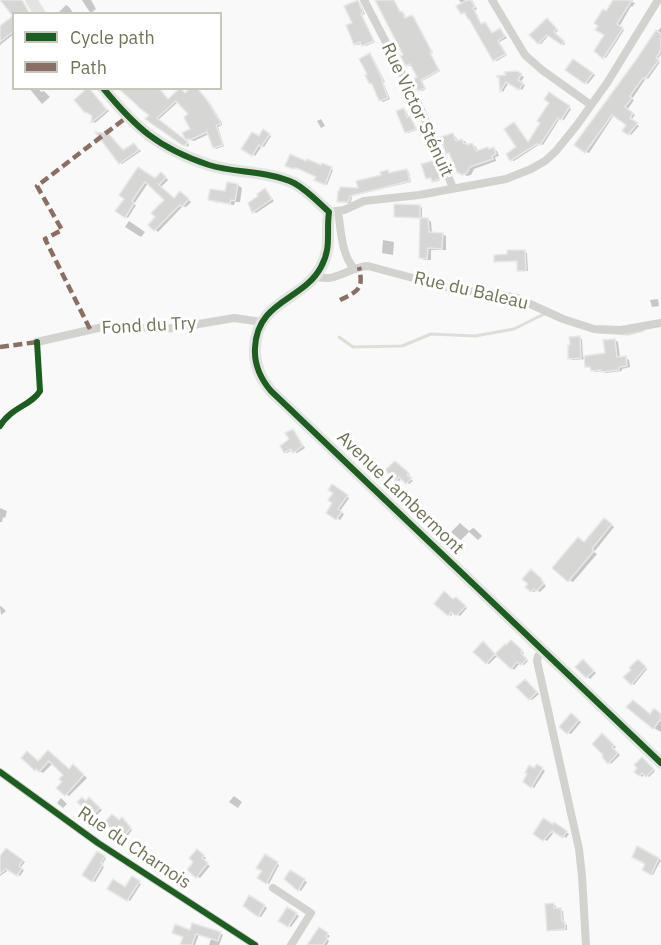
<!DOCTYPE html>
<meta charset="utf-8">
<style>
body{margin:0}
#map{position:relative;width:661px;height:945px;overflow:hidden;background:#f9f9f9;font-family:"IBM Plex Sans",sans-serif}
canvas{display:block}
.legend{position:absolute;left:12px;top:12px;width:210px;height:78px;box-sizing:border-box;background:#fff;border:2px solid #c6c7bb;margin:0;padding:8px 10px;list-style:none;font-size:18px;color:#717356}
.legend li{display:flex;align-items:center;gap:12px;height:30px}
.legend b{width:30px;border:2px solid #c6c7bb}
</style>
<div id="map">
<canvas width="661" height="945"></canvas>
<ul class="legend">
<li><b style="height:8px;background:#1b5e20"></b>Cycle path</li>
<li><b style="height:8px;background:#8d6e63"></b>Path</li>
</ul>
</div>
<script>
const ctx = document.querySelector('canvas').getContext('2d');
ctx.lineJoin = 'round';
function paint(path, color) { ctx.fillStyle = color; ctx.fill(path, 'evenodd'); }
function trace(path, color, width, dash) { ctx.strokeStyle = color; ctx.lineWidth = width; ctx.lineCap = dash ? 'butt' : 'round'; ctx.setLineDash(dash || []); ctx.stroke(path); }
function write(font, color, halo, rows, align = 'center') {
  ctx.font = font + ' "IBM Plex Sans",sans-serif'; ctx.lineWidth = 6; ctx.setLineDash([]); ctx.textBaseline = 'middle'; ctx.strokeStyle = halo; ctx.fillStyle = color; for (const [text, x, y, turn = 0] of rows) {
    ctx.save(); ctx.translate(x, y); ctx.rotate((+turn || 0) * Math.PI / 180); ctx.textAlign = isNaN(turn) ? turn : align; if (halo) ctx.strokeText(text, 0, 0); ctx.fillText(text, 0, 0); ctx.restore();
  }
}
paint(new Path2D(`
 M82 0H91L96 9 91 13 89 11Z
 M376 0 393 1 395 3 401 13H404L406 19 412 16 414 17 433 53 431 54 440 71 422 81 426 89 422 91 419 90V78L412 65 409 66 407 65 405 55Z
 M459 0H472L477 9 475 10 480 21 476 23 466 13 464 14 462 13V4Z
 M615 0H633L632 2 635 3 632 7 631 6 619 27 624 30 606 58 597 52 606 35 607 13Z
 M358 2 360 3 365 14 362 15 375 42 366 46 363 43 358 45 355 44 354 23Z
 M66 5 69 7 74 14H60L59 12Z
 M14 17V34L0 45V25L1 27Z
 M549 21 558 30 555 34 565 43 564 45 549 35 541 44 539 43Z
 M661 27V54L657 60 660 62 648 79 646 78 632 99 634 100 627 110 635 115 631 120 639 126 631 135 624 131 628 124 614 115 589 153 586 152 577 145Z
 M489 30 493 34 500 30 507 38 499 42 507 55 497 61 494 60Z
 M370 55 372 56 385 82H383L390 99 383 102 380 100Z
 M573 61 595 75 588 84 567 69Z
 M516 72 524 77 520 83 525 85 522 90 509 82 503 92 502 91 500 77Z
 M29 88H38L41 92 44 91 50 97 42 104Z
 M197 89 210 103 222 123V125L218 127 224 146 216 149 214 147 209 134 194 141 187 139 192 129 191 114 179 101 158 120 189 144 188 147 148 119 181 90 186 94Z
 M91 91 109 111 95 123 93 122Z
 M549 94 571 109 564 120 560 118 543 145 540 144 514 161 511 160 518 147 514 124 529 143 542 123 551 102Z
 M404 110 406 111 409 118 412 119 417 130 408 133 406 132Z
 M321 119 325 126 321 128 317 121Z
 M263 131 271 136 264 147 262 146 255 156 243 148 259 138Z
 M108 134 111 136 124 152 134 144 141 151 122 164 120 163Z
 M452 135 456 137 458 142 462 140 466 142 467 147 472 144 476 147 478 152 488 148 491 150 494 149 497 151 499 156 495 157 496 161 474 169 471 175 467 176 458 171 451 155 447 153Z
 M435 162 436 163 443 179 435 182 433 178 429 179 427 178Z
 M287 165 322 167V165L333 170 327 185 316 180 318 176Z
 M139 169 156 180 164 176 168 180 161 187 174 200 183 195 191 202 186 207 183 206 158 232 150 225 157 217 166 200 148 183 134 204 136 205 128 218 117 211 126 198Z
 M406 170 409 172 411 182 352 196 351 202 349 203 338 201 360 190 387 172 390 173Z
 M228 184 238 185 242 188 240 202H235L234 205 214 202 210 199 226 193Z
 M265 190 274 201 256 213 253 212Z
 M420 206 422 208V219H428L431 222 432 234H442L446 236V250H431V260H424L420 258 422 218H398L395 216Z
 M129 221 145 232 141 237 125 227Z
 M383 240 394 242 393 255 382 253Z
 M525 252 527 253 528 271H521L519 270 518 262H498L495 261Z
 M658 299 659 306 652 307 650 300Z
 M580 338 582 339 583 358 607 354 615 340 618 342 620 359 626 358 629 360 630 367 622 369V371L606 373 602 371 595 372 592 370V368L586 366V359L572 360 570 358Z
 M293 431 295 432 305 448 297 453 293 450 287 453 285 451 291 440Z
 M397 464 410 475 408 477 413 481 409 484 402 478 399 481 397 480Z
 M333 486 349 498 340 511 344 514 340 520 328 512 334 503 335 493Z
 M0 508 7 511 5 518 3 517 2 522H0Z
 M608 522 614 527 594 552 597 554 573 582 569 580 585 543Z
 M460 523 469 531 473 528 475 529 482 536 478 540 469 532 461 540 459 539 451 532Z
 M533 572 543 581 542 582 546 586 540 592 537 590 534 592 532 591Z
 M454 600H458L467 608 460 616 454 612 451 616 449 614Z
 M1 606 6 611 1 615 0 607Z
 M514 643 524 653 522 655 528 661 524 665 520 663 514 670 498 655 489 664 487 663 486 645 496 655 505 646Z
 M585 662 596 673 590 679 577 667Z
 M640 662 647 669 634 685 632 683Z
 M527 682 539 694 532 700 530 699Z
 M650 715H661V732L654 728Z
 M574 717 581 722 571 734 568 733Z
 M605 737 616 747 614 749 620 755 611 764 609 762 605 755Z
 M48 752 69 770 76 768 87 778 69 796 65 794 64 782 65 775 53 763 43 773 35 769 38 762Z
 M644 760 655 771 649 777 645 774 642 777 636 771Z
 M537 766 545 771 534 788 525 782Z
 M234 796 242 802 238 808 229 802Z
 M61 798 67 804 63 808 57 803Z
 M92 801 102 810 96 816 79 802Z
 M124 821 132 830 126 838 123 836 120 822Z
 M554 824 569 834 566 838 555 831 547 841 535 834Z
 M638 848 661 860 653 875 644 870 647 863Z
 M6 850 25 862 20 868 24 870 20 876 10 869 0 876V865Z
 M199 852 206 858 203 861 210 866 200 878 189 870 196 862Z
 M98 853 106 858 102 865 104 867 95 882 84 875Z
 M265 856 279 865 269 884 259 878 264 871Z
 M291 872 307 882 301 891 294 886Z
 M132 878 141 884 130 901 109 888 125 889Z
 M250 897 267 908 261 917 253 913Z
 M554 905 556 906V910L563 911 564 923 567 925V930L551 931 548 930Z
 M287 909 299 916 291 927 280 920Z
 M319 929 330 936 327 939 329 941 327 945H309Z
 M191 932 220 933 223 935 219 945H209L211 939 199 934 195 945H185V937Z`), '#0003');
trace(new Path2D(`
 M597 332 628 334 643 330
 M339 337 353 347 402 346 431 334 475 336 514 329 544 314H545`), '#dfded6', 3);
const building = new Path2D(`
 M0 0H22L30 14H11Z
 M358 0 363 13 361 14 374 41 362 46 360 42 354 45 346 25 352 23 344 6Z
 M375 0H394L400 12 402 11 405 18 412 15 416 22 432 52 430 53 439 70 421 80 425 88 418 91 413 80 417 77 410 64 406 66 400 56 403 55Z
 M467 0H471L475 7 473 8 481 24 485 22 492 33 500 28 505 36 498 41 506 54 493 61 469 19H468L464 12 461 14 456 6Z
 M613 0H632L617 24 623 28 603 59 594 51 604 35 595 30 598 26 594 23 603 9 606 11Z
 M14 15V31L0 42V26Z
 M547 18 557 29 554 32 564 41 562 45 547 35 538 44 529 35Z
 M656 30 661 34V50L656 58 659 60 645 79 643 78 630 96 632 98 625 107 633 113 630 118 638 123 628 135 622 131 626 125 612 115 585 153 574 145 636 60Z
 M370 53 383 81H382L388 98 379 101 372 84 369 83 365 75 367 74 359 59Z
 M573 59 593 73 585 84 565 70Z
 M517 71 522 74 518 80 523 83 519 90 506 82 500 92 499 78 496 76 506 75 504 72Z
 M87 88H89L107 110 91 123 92 116 86 112 85 113 74 100Z
 M118 88H159L168 99 180 88 185 93 190 88H197L207 100 219 120 221 124 216 125 223 145 213 148 207 132 190 140 189 139 186 140 182 133 190 129 184 117 188 114 176 101 157 118 188 142 185 146 182 145 145 119 149 115 138 107V106Z
 M549 92 570 106 561 120 558 118 540 145 537 144 510 161 506 154 516 147 504 129 514 122 528 142 540 123 537 121 549 103 544 99Z
 M404 108 407 117 410 116 416 129 405 133 396 111Z
 M263 129 270 134 261 147 259 145 252 156 241 149 252 132 259 136Z
 M95 132 108 133 123 150 134 143 139 150 119 164Z
 M453 133 456 141 462 139 464 144 466 143 467 145 472 143 476 151 488 147 489 149 494 147 496 154 492 156 493 159 470 167 467 173 462 175 457 172 449 153 446 154 440 137Z
 M290 154 306 161 307 159 321 165 322 163 332 167 325 185 314 180 316 177 299 169 294 168 293 169 285 166Z
 M435 160 442 178 432 182 431 178 426 179 421 164Z
 M138 167 155 178 161 172 166 177 159 185 174 198 180 191 189 199 182 207 180 205 154 231 148 225 155 217 151 213 164 200 145 182 132 201 134 203 125 218 115 211 124 199 119 195Z
 M407 169 410 181 350 196 349 201 346 202H337L338 191H339L340 187 358 188 356 181 381 175 380 172 388 170 389 173Z
 M227 182 238 184 235 201 231 200 230 204 208 200 210 189 225 191Z
 M265 188 272 199 252 213 248 203 258 196 257 194Z
 M394 204 420 205V218L394 217Z
 M420 218H428L429 232 443 233 442 249 428 248 427 259 419 258Z
 M507 250H525L526 271H517V261L494 262V255L507 254Z
 M580 336 581 358 568 359V345H570L569 337Z
 M615 339 617 357 626 356 627 366 619 367V370L601 372V370L591 371 590 367H585L584 356 605 353 603 340Z
 M293 429 303 446 293 453 291 449 284 453 280 446 289 439 285 433Z
 M395 461 409 473 407 475 412 478 406 484 399 477 396 481 385 470Z
 M332 484 348 495 338 509 342 512 336 520 326 513 332 503 328 500 333 493 328 490Z
 M604 518 612 524 592 549 594 551 568 582 552 568 578 537 584 542Z
 M531 569 542 579 541 580 544 583 537 591 534 589 531 592 525 587 528 584 522 579Z
 M444 591 453 599 456 597 466 606 456 616 451 612 448 616 434 604Z
 M511 640 522 650 521 653 527 659 521 665 517 662 511 669 495 654 486 664 473 652 483 641 495 654 505 644 506 645Z
 M583 659 594 671 586 678 575 667Z
 M638 659 646 667 631 685 623 677 631 670 629 668Z
 M525 679 537 692 529 700 516 687Z
 M633 700 650 714 654 708 661 714V719L653 729 626 707Z
 M571 713 579 720 567 734 559 727Z
 M602 733 614 745 612 747 618 753 608 764 602 757 603 755 592 744Z
 M48 750 69 769 73 764 84 775 65 796 56 788 62 782 59 779 63 775 49 761 39 772 36 769 35 771 21 758 27 751 38 761Z
 M642 757 654 769 646 777 642 773 639 776 634 772 637 768 634 765Z
 M537 764 543 768 531 788 523 782 527 774 525 773 529 765 534 768Z
 M82 797 86 801 89 797 100 808 92 816 77 802Z
 M112 814 119 820 122 817 131 828 122 838 104 823Z
 M543 818 553 824 554 822 567 831 563 838 552 831 543 841 533 834Z
 M637 846 659 858 651 875 642 870 645 864 632 857Z
 M6 848 23 860 19 866 22 868 17 876 6 869 0 874V856Z
 M197 849 204 855 202 858 208 863 196 878 187 870 193 862 189 858Z
 M97 851 105 856 101 863 103 864 92 882 82 875Z
 M265 854 278 862 266 884 257 878 262 871 256 868Z
 M290 870 305 879 298 891 284 879Z
 M132 876 140 881 127 901 107 889 113 879 125 887Z
 M249 895 265 905 258 917 243 906Z
 M554 903V908H561L562 921 565 922V929L547 931 545 904Z
 M287 907 297 913 288 927 278 921Z
 M192 923 221 932 218 941 196 934 192 945H180L183 937 172 933 175 924 190 930Z
 M319 927 328 933 326 937 328 938 323 945H307Z`);
paint(building, '#d6d6d4');
trace(building, '#e8e8e8', 1.5);
trace(new Path2D(`
 M364 0 421 110 453 188
 M492 0 525 55 542 70 591 105
 M338 211C341 230 341 253 354 269
 M329 212 344 210 364 201 419 195 506 179 531 169 545 161 556 151 577 125 607 83 658 0
 M315 276C335 284 348 267 368 266L458 290 497 294 517 298 563 319 594 329 621 330 661 323
 M37 342 107 326H121L160 329 175 328 234 318 262 322
 M543 651 538 656 537 661 579 849 582 876 586 945
 M0 772 98 843 255 945
 M273 888 311 913 291 945`), '#d2d2cf', 8);
trace(new Path2D(`
 M31 0 40 14
 M103 88C136 128 158 148 209 165 235 173 269 171 294 183 307 190 318 202 329 212 326 233 332 247 321 267 303 301 257 300 255 348 254 365 260 378 271 391L661 763`), '#e4e4e2', 12);
trace(new Path2D(`
 M340 300C358 291 364 290 359 267
 M90 329 45 239 62 230 37 186 127 117
 M0 347 37 342V346`), '#8d6e63', 4.5, [9, 4.5]);
trace(new Path2D(`
 M103 88C136 128 158 148 209 165 235 173 269 171 294 183 307 190 318 202 329 212 326 233 332 247 321 267 303 301 257 300 255 348 254 365 260 378 271 391L661 763
 M0 426C10 408 32 405 40 391L37 342
 M0 772 98 843 255 945`), '#1b5e20', 6);
write('18px', '#717356', '#fff', [
 ["Rue Victor Sténuit",417,110,65],
 ["Rue du Baleau",471,291,13],
 ["Fond du Try",149,326,-3],
 ["Avenue Lambermont",400,493,44],
 ["Rue du Charnois",134,848,34]
]);
</script>
